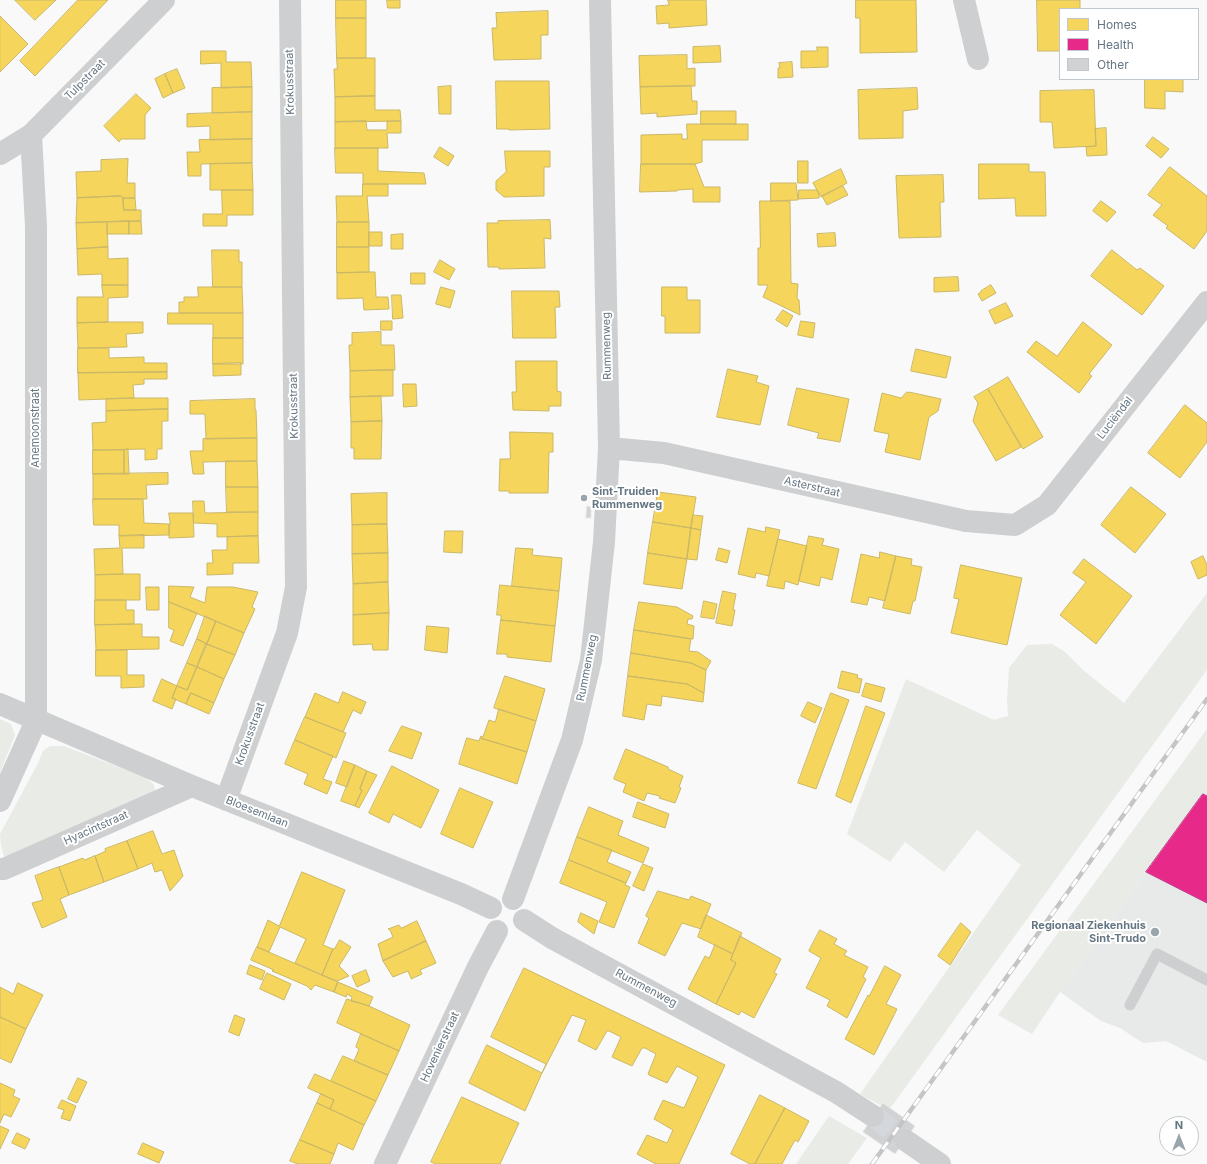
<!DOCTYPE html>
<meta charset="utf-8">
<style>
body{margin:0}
#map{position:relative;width:1207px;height:1164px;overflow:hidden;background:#f9f9f9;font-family:Inter,sans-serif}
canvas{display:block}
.legend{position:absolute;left:1059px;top:8px;width:140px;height:72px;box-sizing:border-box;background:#fff;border:1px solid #c1c8cd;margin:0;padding:5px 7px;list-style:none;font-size:12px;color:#657683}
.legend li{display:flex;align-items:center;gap:8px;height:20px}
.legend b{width:20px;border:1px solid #c1c8cd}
.north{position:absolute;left:1159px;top:1116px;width:40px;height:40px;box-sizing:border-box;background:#fff;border:1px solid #c1c8cd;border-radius:50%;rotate:0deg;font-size:11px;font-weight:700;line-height:16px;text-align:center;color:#657683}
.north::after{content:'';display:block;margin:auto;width:14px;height:18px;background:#99a4ac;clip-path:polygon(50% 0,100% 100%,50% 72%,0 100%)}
</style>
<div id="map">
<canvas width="1207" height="1164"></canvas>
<ul class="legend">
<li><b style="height:11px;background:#f6d55c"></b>Homes</li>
<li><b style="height:11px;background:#e7298a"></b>Health</li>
<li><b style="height:11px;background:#d0d2d3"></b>Other</li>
</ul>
<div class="north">N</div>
</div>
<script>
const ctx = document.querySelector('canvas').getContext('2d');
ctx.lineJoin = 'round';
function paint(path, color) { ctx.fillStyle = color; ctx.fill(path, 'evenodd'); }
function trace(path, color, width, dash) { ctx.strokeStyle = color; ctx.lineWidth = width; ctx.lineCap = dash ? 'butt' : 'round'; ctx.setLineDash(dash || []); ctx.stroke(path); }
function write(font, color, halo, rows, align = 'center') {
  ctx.font = font + ' Inter,sans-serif'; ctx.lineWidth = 4; ctx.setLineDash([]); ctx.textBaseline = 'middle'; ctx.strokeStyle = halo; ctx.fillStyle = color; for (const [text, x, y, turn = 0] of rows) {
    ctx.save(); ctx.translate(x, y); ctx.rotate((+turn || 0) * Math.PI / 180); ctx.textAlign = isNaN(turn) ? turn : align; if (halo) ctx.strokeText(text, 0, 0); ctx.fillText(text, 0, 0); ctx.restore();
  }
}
paint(new Path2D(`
 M1207 788V1062L1166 1041 1143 1043 1120 1028 1101 1021 1060 992Z`), '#e8e9e9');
paint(new Path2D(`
 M1207 593V670L889 1110 860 1094 1021 865 977 830 944 872 905 842 890 862 847 834 906 679 994 720 1008 716 1007 700 1009 668 1027 645 1052 644 1065 652 1082 669 1124 703Z
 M0 719 11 724 15 735 0 773Z
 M1207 729V788L1060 992 1032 1034 998 1015Z
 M50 746H64L145 777 154 785 155 792 5 860 1 846 0 834 37 765 43 751Z
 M829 1116 867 1138 848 1164H796Z`), '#e8ebe6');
const homes = new Path2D(`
 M15 0H56L35 20Z
 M78 0H108L35 76 20 61Z
 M336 0H366V18H336Z
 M387 0H400V8H388Z
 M668 0H706L707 25 669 28V23L657 24 656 6 669 5Z
 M856 0H916L917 52 860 53V18H856Z
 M1037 0H1080V9H1060V51H1038Z
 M548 11V35H541V59L494 60 492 28H497L496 13Z
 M0 16 28 44 0 72Z
 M336 18H366V58H337Z
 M720 46 721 62 693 63V47Z
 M817 47H828V67L801 68V51H817Z
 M201 51H226V62H251L252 87 221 88V63L201 64Z
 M687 55V69L695 68V86L640 87 639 56Z
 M337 58H375V96L335 97 334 69H337Z
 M792 62 793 77 778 78V68H780L779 63Z
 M177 69 185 88 173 93 165 74Z
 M165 74 173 93 163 98 155 79Z
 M1145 79H1183V92L1165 91V109L1145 108Z
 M496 81H549L550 129 509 130V129H497Z
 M451 86V114H439L438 87Z
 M691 86 692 101H697V114L657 117V113L641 114 640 87Z
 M252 87V112L212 113V88Z
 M917 88 918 109 903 111V138L859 139 858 90Z
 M1094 90 1096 146 1054 148 1052 122H1040V91Z
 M136 94 151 108 145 115V139H121L119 142 104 126Z
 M375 96V110H400L401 121 335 122V97Z
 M701 111H736V124H701Z
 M252 112V139L210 140V126L187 127V114Z
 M366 121 367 130H387V121H401V133H387L388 148H335V122Z
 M687 124H748V140H702V162L695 164H641V135L682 134V139H687Z
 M1106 128 1107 155 1087 156 1086 147 1096 146 1095 129Z
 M1153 137 1169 149 1161 158 1146 146Z
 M252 139V163L201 164V176H188L187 152H200L199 140Z
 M440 147 454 156 448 166 434 157Z
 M335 148H378V171L424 173 426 184H363V173H336Z
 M505 151H550V167H544V196L504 197 496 190V181L506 172Z
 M128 159 127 183H135V198H123L121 196 77 198 76 172 101 171V160Z
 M798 161H808V183H798Z
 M252 163 253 190H210V164Z
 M641 164H695L704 187H720V202H693V189L677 190V191L640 192Z
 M979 164H1029V172H1045L1046 216H1016L1015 198 979 199Z
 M1170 167 1207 196V231L1194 249 1166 228 1168 226 1153 215 1162 205 1148 195Z
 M841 169 847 183 821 197 813 183Z
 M943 175 944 202H940L941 237 899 238 896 176Z
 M771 183H796L798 200 771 201Z
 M363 184H388V196H367L369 222H337L336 196H362Z
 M843 186 848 195 827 205 822 196Z
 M222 190H253V215H227V226H203V214H222Z
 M799 190H817L819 194V198L799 199Z
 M121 196 123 198 124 210H141V221L76 223 77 198Z
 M123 198H135L136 210H124Z
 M760 201H790L791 283 798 284 797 298 799 300 800 315 763 297 768 285H758V248H760Z
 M1101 201 1116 212 1107 222 1093 211Z
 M550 220 551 239 544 238 545 268 499 269V267H488L487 223H498V221Z
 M129 221H141L142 234H129Z
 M129 221V234H107V222Z
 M107 222 108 247 77 249 76 223Z
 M337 222H369V247H337Z
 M369 232H382V246H369Z
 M835 233 836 246 818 247 817 234Z
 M403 234V249H391V235Z
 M108 247V259L128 258V285H102V274L78 275 77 249Z
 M337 247H369V272L337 273Z
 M212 250H239V262H242V287H213Z
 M1112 250 1137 270 1140 268 1164 286 1142 315 1091 276Z
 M440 260 455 269 449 280 434 272Z
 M369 272H375L376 297H388L389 309 364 310 363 298 337 299V273Z
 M411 273H425V284H411Z
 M958 277 959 291 934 292V278Z
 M102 285H128V297L108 298V322L77 323V297H103Z
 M991 285 996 293 982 301 978 294 981 292V291Z
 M198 287H242L243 313H179V302H184V297H198Z
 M441 287 455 291 450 308 436 304Z
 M662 287H687V300H700V333H665V316H662Z
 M512 291H559L560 307H555L556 338H513Z
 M392 295H401L403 318 393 319Z
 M1006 303 1013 316 995 324 989 311Z
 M783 310 793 316 787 327 776 320Z
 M168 313H243V338H213V324H168Z
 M381 321H392V330H381Z
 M801 321 815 323 813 338 798 335Z
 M108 322H143V333L126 334 127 347 78 348 77 323Z
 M1083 322 1112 345 1089 374 1092 376 1079 393 1027 352 1036 341 1057 356Z
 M381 332V345H394L395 370 350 371 349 345H352V333Z
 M213 338H243V364H213Z
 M78 348H109V358L144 357V363H167V372L78 373Z
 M916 349 951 357 946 378 911 371Z
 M516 361H557V391L561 392V406H549V411L513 410 512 392H516Z
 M241 363V375L213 376V364Z
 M728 369 758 376 756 382 769 386 760 425 717 417Z
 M393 370V396L350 397V371Z
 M167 372V379H144V384L133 385 134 398 79 400 78 373Z
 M1008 377 1043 437 1023 449 988 389Z
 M403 384H416L417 406 404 407Z
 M797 388 849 399 840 442 817 438 819 433 788 425Z
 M988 389 1021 447 996 461 973 421 978 403 974 397Z
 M907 392 909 393V392L941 399 938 411 929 417 920 460 885 452 889 434 874 431 882 393 901 398Z
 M381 396 382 421 351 422 350 397Z
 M134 398H168V409L106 411V399Z
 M255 399V410H256L257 438 206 439 205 414H190V401Z
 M1185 405 1207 423V442L1180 478 1148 453Z
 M168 409V421H162V449H157V459L145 460V449L93 450 92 423 106 422V411Z
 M382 421 381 459H354V448H351V422Z
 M510 432 553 433V452H549L548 493H509V491H499L500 459H510Z
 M226 438H257V461L203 462 204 474H193L190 451H203V439Z
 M128 449 129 474H124V450Z
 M93 450H124V474H93Z
 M226 461H257L258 487H226Z
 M168 473V484L146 485 147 499H93V474Z
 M226 487H258V512H227Z
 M1131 487 1166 514 1135 553 1101 525Z
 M658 492 696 497 691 528 653 522Z
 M387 493V524L352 525 351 494Z
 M93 499H143L144 523 169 524V535L119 536V525H94Z
 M193 501H204L205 513 258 512V536L217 537V524L194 523Z
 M169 513H193L194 537 169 538V524H170Z
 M693 515 703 516 701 530 691 528Z
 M653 522 691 528 687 559 648 553Z
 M387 524 388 553 352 554V525Z
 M766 527 780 530 769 576 756 573 755 578 738 574 748 528 765 532Z
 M691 528 701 530 697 560 687 559Z
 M445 531H463L462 553 444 552Z
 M144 535V548H122L123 574 95 575 94 549 120 548 119 536Z
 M258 536 259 563H233V574L207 575V563H213L212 550H227V537Z
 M809 536 824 539 822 545 839 549 832 580 821 577 819 586 799 581Z
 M778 539 807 546 798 585 785 581 784 589 767 586Z
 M516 548 533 549 532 555 562 558 559 591 512 586Z
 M719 548 730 551 727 563 716 560Z
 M880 552 896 556 885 601 869 597 867 605 851 602 861 554 879 558Z
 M388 553V582L353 584 352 554Z
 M648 553 687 559 682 589 644 584Z
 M896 556 912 559 911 565 922 567 915 601H913L910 614 883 608Z
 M1203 556 1207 565V575L1198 579 1191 562Z
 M1084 559 1132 596 1096 644 1060 615 1086 582 1073 573Z
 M961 565 1022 578 1007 645 951 633 959 599 954 598Z
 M123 574H140V600H95V575Z
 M388 582 389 613 353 615V584Z
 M500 585 559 591 555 626 501 620V615H497Z
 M169 586 194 587 190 597 205 603 207 587H233L258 592 252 607 255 609 244 633 169 602Z
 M146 587H159V610H147Z
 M723 591 736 594 733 610H735L732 626 716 623Z
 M95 600H126V610H134V624L95 625Z
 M704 601 717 604 714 619 701 617Z
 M169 602 197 613 183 646 170 641 174 630 169 628Z
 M639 602 677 607 693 616 692 619H688L687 624 694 626 693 639 634 630Z
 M389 613 388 650H373L372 644 353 645V615Z
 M205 616 216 621 207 644 197 639Z
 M501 620 555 626 551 662 507 657V654H497Z
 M216 621 244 633 235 655 207 644Z
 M134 624H142V637H159V649L96 650 95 625Z
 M427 626 449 628 447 653 425 650Z
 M634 630 691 639 689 651 698 652 711 661 706 670 691 663 631 653Z
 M197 639 207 644 197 667 187 663Z
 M206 644 235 655 224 679 197 667Z
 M96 650H127V675H144V687L121 688V676H96Z
 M631 653 691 663 706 670 704 693 687 684 628 676Z
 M187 663 197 667 187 690 177 686Z
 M197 667 224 679 214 703 191 693 186 704 172 698 177 686 187 690Z
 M842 671 858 675 857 678 862 679 859 693 838 688Z
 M505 676 545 689 536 721 494 708Z
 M628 676 687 684 704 693 703 702 662 696 661 706 647 704 644 720 623 716Z
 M162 679 177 686 172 698 176 699 172 709 153 701Z
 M866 683 885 688 881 702 862 696Z
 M343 692 366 702 361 714 353 710 343 732 305 717 315 693 338 703Z
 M191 693 214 703 209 714 186 704Z
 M831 693 849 700 816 789 798 783Z
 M808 702 822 708 815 723 801 716Z
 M866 706 885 713 851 803 836 796Z
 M499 709 536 721 527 752 480 738 481 736 483 737 489 720 495 722Z
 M305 717 346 733 336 758 295 740Z
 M402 726 422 733 412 759 389 751Z
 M467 738 479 741 480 738 527 752 517 784 459 764Z
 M295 740 333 756 323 779 332 782 327 794 304 784 308 774 285 764Z
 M626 749 668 767V769L683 776 679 787 681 788 675 803 659 798 660 796 647 793 644 801 623 792 626 784 614 779Z
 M344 761 355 765 347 787 336 783Z
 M355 765 367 771 360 789 362 790 355 806 341 801Z
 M392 766 439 790 421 828 393 814 389 823 369 813Z
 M367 771 377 775 359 808 355 806 362 790 360 789Z
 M460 788 493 802 473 848 441 834Z
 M638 802 669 814 665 828 633 817Z
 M589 807 623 821 618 835 649 848 643 863 577 837Z
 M153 831 162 854 174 850 183 876 170 891 162 870 155 872 152 863 138 869 127 841Z
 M577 837 612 850 607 862 631 872 626 883 569 860Z
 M127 841 138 869 104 882 95 856 106 851 105 849Z
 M95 856 104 882 69 895 59 867 83 858 84 860Z
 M569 860 626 883 625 885 630 887 614 928 599 922 607 902 560 883Z
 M643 864 653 868 644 891 633 886Z
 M59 867 69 895 60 899 67 917 42 928 32 903 43 900 35 876Z
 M302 872 345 890 323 945 333 949 322 975 295 963 306 939 280 927 269 952 257 947 268 920 279 926Z
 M658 891 689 900 691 896 711 904 701 929 682 923 665 956 638 943 649 918 646 916Z
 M581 913 598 921 594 934 578 922Z
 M706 915 742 933 733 954 698 937Z
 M417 921 426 941 383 961 378 944 393 937 390 930 388 929 399 925 401 928Z
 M961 923 971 932 950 965 938 956Z
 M820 930 837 939 834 944 847 951 844 955 868 967 863 977 866 979 847 1018 827 1006 830 1000 806 988 821 958 809 951Z
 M740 936 781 959 774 973 777 974 754 1018 741 1011 739 1015 716 1004 736 963 731 960Z
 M340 940 351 947 339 966 349 976 337 981 322 975 333 949H334Z
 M426 941 436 963 420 970 422 974 411 979V978L408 971 393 977 383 961Z
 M715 945 733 954 731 960 736 963 716 1004 688 989 705 956 709 958Z
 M257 947 338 982 334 992 315 985 311 990 307 986 272 971 274 970 251 960Z
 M250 965 265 971 262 980 247 974Z
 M885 966 901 975 886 1004 897 1009 874 1055 845 1039 868 995 869 996Z
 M524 968 725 1065 679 1164H656L637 1154 647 1135 667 1143 673 1130 654 1119 663 1100 684 1108 698 1077 677 1066 667 1083 649 1075 648 1074 656 1054 645 1048H642L632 1066 614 1058 612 1057 621 1037 609 1031H607L596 1050 578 1041 586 1020 572 1015 542 1073 546 1064 491 1037Z
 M366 970 370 981 357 987 352 976Z
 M267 973 291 984 284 1000 260 989Z
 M338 982 373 997 369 1006 357 1002V1003L351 1001 352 997 347 994 346 997 334 992Z
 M18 983 43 995 26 1029 0 1017V987L13 994Z
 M347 999 369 1006 410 1025 399 1051 337 1023Z
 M235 1015 245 1019 239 1036 229 1032Z
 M0 1017 26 1029 11 1063 0 1058Z
 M361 1034 399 1051 388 1075 354 1061 359 1049 356 1047Z
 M487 1045 542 1073 525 1111 469 1083Z
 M343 1056 388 1075 376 1101 331 1081Z
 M315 1074 376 1101 364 1125 330 1109 334 1100 308 1088Z
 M78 1078 87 1082 77 1103 68 1099Z
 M0 1083 15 1090 13 1096 20 1099 11 1117 4 1114 0 1123Z
 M321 1094 334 1100 330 1109 317 1103Z
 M760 1095 785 1108 755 1164H750L731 1154Z
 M462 1097 519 1123 500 1164H436L431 1162Z
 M62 1100 76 1106 70 1121 61 1118 64 1110 58 1108Z
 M317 1103 364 1125 353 1150 338 1143 334 1154 300 1140Z
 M785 1108 809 1121 798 1142 795 1140 782 1164H755Z
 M0 1126 9 1130 0 1149Z
 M17 1133 30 1139 25 1149 12 1143Z
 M300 1140 334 1154 330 1164H298L290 1161Z
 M143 1143 164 1152 159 1163 138 1154Z`);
paint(homes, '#f6d55c');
trace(homes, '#cab868', 1);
const health = new Path2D(`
 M1203 794 1207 796V903L1146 872Z`);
paint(health, '#e7298a');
trace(health, '#c04088', 1);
const building = new Path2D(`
 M587 506 591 507V518H586Z
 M883 1103 915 1126 895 1154 863 1132Z`);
paint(building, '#d0d2d3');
trace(building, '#e8e8e8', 1);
trace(new Path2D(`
 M873 1116 905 1140`), '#d4d8dc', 22, [22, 11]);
trace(new Path2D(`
 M1130 1005 1157 954 1207 980`), '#cecfd0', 11);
trace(new Path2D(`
 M964 0 978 59
 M0 154 31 135 164 0
 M609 448 664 453 966 521 1015 525 1047 505 1207 302
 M0 704 192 786 461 894 491 908
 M226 800 287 633 296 587 290 0
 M0 801 36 721V226L31 135
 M0 869H4L192 786
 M513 899 572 740 591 660 604 542 609 448 600 0
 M524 920 552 938 836 1092 873 1116
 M905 1140 940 1164
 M385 1164 478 967 497 931`), '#cecfd0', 22);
const rail = new Path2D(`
 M872 1164 1207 699`);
trace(rail, '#c3c5c6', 4.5);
trace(rail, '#fff', 3, [9]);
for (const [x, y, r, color] of [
 [584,498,4,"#99a4ac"],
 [1155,932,5,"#99a4ac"]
]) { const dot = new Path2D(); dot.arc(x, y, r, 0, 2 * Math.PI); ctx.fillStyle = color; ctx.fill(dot); trace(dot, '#fff', 1.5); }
write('11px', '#657683', '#fff', [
 ["Tulpstraat",85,80,-45],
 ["Krokusstraat",290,82,-91],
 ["Rummenweg",607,346,-91],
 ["Krokusstraat",294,406,-91],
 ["Luciëndal",1115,418,-52],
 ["Anemoonstraat",36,428,-90],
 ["Asterstraat",812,487,13],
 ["Rummenweg",587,668,-79],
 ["Krokusstraat",250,734,-70],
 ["Bloesemlaan",257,812,22],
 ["Hyacintstraat",96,828,-24],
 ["Rummenweg",646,988,28],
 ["Hovenierstraat",440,1047,-65]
]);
write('bold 11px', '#657683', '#fff', [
 ["Sint-Truiden",592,492],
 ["Rummenweg",592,505],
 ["Regionaal Ziekenhuis",1146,926,"right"],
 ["Sint-Trudo",1146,939,"right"]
], 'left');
</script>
